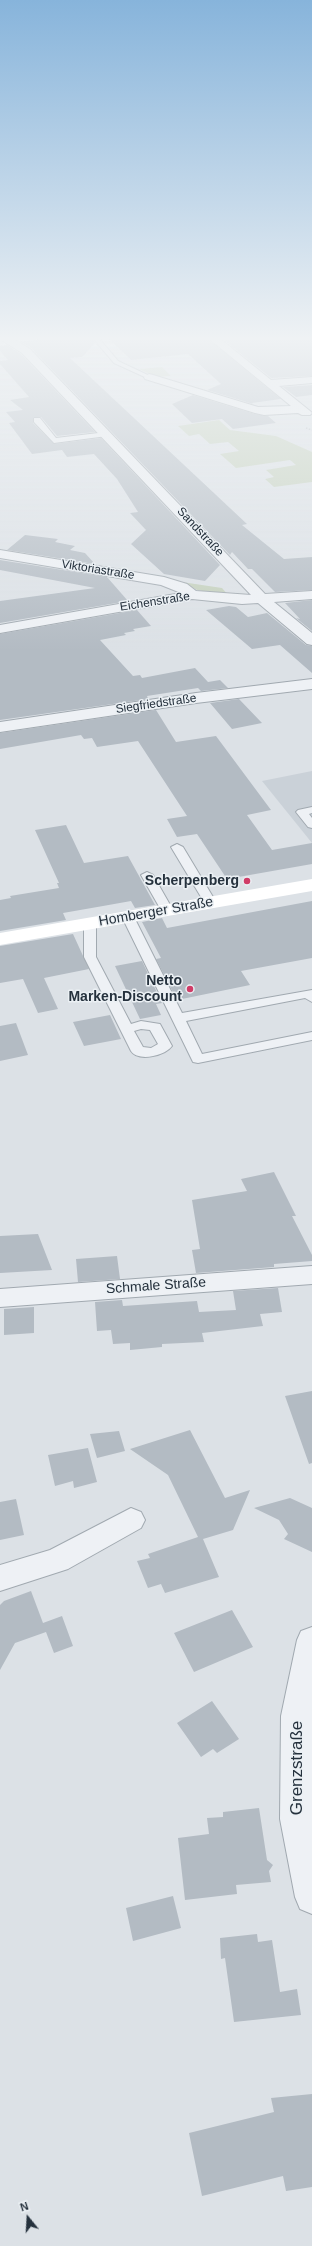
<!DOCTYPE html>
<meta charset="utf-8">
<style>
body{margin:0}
#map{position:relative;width:312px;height:2246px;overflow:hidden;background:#dce1e6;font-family:Arial,sans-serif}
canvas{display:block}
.north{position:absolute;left:8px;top:2198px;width:40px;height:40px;-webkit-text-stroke:3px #ebf0f4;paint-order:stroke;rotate:342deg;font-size:11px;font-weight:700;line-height:16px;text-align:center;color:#25313d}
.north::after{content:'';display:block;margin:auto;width:14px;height:18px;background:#25313d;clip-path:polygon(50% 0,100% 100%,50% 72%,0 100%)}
</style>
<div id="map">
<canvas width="312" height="2246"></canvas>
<div class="north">N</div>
</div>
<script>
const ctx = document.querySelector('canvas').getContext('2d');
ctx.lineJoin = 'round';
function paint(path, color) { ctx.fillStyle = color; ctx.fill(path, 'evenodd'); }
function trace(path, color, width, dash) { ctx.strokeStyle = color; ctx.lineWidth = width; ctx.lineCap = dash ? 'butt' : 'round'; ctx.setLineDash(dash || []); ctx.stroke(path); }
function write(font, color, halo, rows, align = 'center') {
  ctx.font = font + ' Arial,sans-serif'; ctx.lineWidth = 3; ctx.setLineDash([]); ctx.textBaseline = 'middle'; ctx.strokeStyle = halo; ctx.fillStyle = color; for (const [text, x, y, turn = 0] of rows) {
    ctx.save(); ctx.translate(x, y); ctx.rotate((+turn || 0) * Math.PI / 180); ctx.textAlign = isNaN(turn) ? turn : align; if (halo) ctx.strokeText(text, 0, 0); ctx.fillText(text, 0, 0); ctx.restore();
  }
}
paint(new Path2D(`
 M312 771V843L262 781Z`), '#cad1d8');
paint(new Path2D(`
 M162 367 171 376 156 377 139 369Z
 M219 420 230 430 276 436 312 452V482L274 487 265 479 274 477 266 470 296 465 290 460 236 468 220 454 239 451 228 442 210 444 199 434 189 436 178 426Z
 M182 582 222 588 229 596 197 590Z`), '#c4d0bc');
paint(new Path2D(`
 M54 337H91L95 343 82 357 70 358 247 524 242 525 284 559 312 557V590L275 592 252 569H248L232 552 230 555 31 348 22 342Z
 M107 337H206L281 399 252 403 253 404 207 390 221 384 188 354 131 360Z
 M220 337H312V376L271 378Z
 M7 345 21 354 95 432 57 436 41 417H33V423L54 444 101 438 220 565 205 581 164 574 131 544 146 530 130 513 138 512 117 479 94 454 67 457 62 450 32 454 9 423 15 422 6 412 23 410 10 400 29 397 0 364V361L8 360 0 351V346Z
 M312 385V395L296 397 283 387Z
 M193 395 255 414 268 416 276 423 233 429 222 419 192 423 172 404Z
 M25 535 58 539 55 542 75 546 70 550 85 553 95 564 7 550Z
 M0 560 107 577 128 601 0 623V601L95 588 0 570Z
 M312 600V631L296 618 300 619 285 603Z
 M229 606 236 607 248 617 267 613 306 645 312 646V673L280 645 252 649 206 610Z
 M137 610 151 626 133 629 135 631 124 633 126 635 100 640 133 676 140 675 142 678 195 668 208 682 220 680 228 688 201 691 198 688 147 696 148 699 0 720V634Z
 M239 699 262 723 232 729 210 703Z
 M156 710 176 742 216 736 271 810 247 815 272 850 312 843V864L227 879 197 834 177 837 167 819 187 816 138 741 97 747 92 738 84 739 81 735 0 749V733Z
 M66 825 84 863 128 856 155 905 135 908 131 901 103 906 63 913 66 920 0 931V900L11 898 10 896 59 888 57 883H59L35 830Z
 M312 901V958L241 971 250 985 177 1000 156 959 161 958 142 922 162 918 167 928Z
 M73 934 89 969 44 978 58 1009 38 1013 23 979 0 983V946Z
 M142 961 162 1003 156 1004 161 1015 140 1019 115 966Z
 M110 1015 121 1039 84 1046 73 1022Z
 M16 1023 28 1055 0 1061V1026Z
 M274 1172 296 1216H292L312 1255V1261L274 1264V1267L196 1273 192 1250 200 1249 192 1200 247 1191 241 1179Z
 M38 1234 52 1270 0 1273V1236Z
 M117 1256 120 1279 78 1282 76 1259Z
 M278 1288 282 1312 260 1314 263 1326 202 1333 204 1342 162 1344V1347L130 1350V1343L113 1344 111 1330 97 1331 95 1302 122 1300 123 1306 197 1301 199 1312 236 1310 233 1291Z
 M34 1307V1333L4 1335V1309Z
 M312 1391V1463L309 1464 285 1396Z
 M190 1430 225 1498 250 1490 233 1530 203 1539 219 1577 165 1593 161 1584 148 1588 137 1561 150 1558 148 1554 198 1537 168 1475 130 1449Z
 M119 1431 125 1451 97 1458 90 1434Z
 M88 1448 97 1482 74 1488 73 1481 55 1486 48 1455Z
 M290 1498 312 1508V1552L284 1539 288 1534 279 1520 254 1508Z
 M16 1499 24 1535 0 1540V1502Z
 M31 1591 43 1623 62 1616 73 1646 54 1653 46 1632 15 1643 0 1670V1605L4 1601Z
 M232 1610 253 1647 194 1672 174 1633Z
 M212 1701 239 1739 217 1753 213 1749 201 1757 177 1723Z
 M259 1808 267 1860 273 1865 269 1871 271 1882 236 1885 237 1894 185 1900 178 1838 209 1834 207 1818 223 1817V1812Z
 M173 1896 181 1928 133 1941 126 1908Z
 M257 1934 258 1942 272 1940 280 1992 297 1989 301 2015 234 2022 225 1958 221 1959 220 1938Z
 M312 2094V2187L286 2191 283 2176 202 2196 189 2133 274 2112 271 2098Z`), '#b3bbc3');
const service = new Path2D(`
 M92 337H98L118 361 152 377 147 378 114 363Z
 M34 418H40L56 438 107 432 111 434 107 436 54 443 34 422Z
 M312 807V813L309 814 312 818V828L308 827 296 812 298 810Z
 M177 844 183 847 216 902 214 905H206L204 902 171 847Z
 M147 872 153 875 173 910 171 913H163L161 910 141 875Z
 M128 913 134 917 182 1013 312 990V1002L305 998 186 1021 202 1054 312 1032V1040L198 1063 193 1062 122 917Z
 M90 920 96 924V957L131 1024 141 1021 160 1024 172 1046C165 1056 138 1062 131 1051L84 957V924ZM141 1029 150 1030 158 1044 151 1048 143 1047 134 1031Z`);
const minor = new Path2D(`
 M0 337H11L30 349 265 594 312 591V599L274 602 312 633V645L307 644 258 603 242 604 192 599 0 633V625L181 593 161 585 0 558V550L164 577 187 584 196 591 251 595 22 353 0 339Z
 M207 337H218L271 380 312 377V383L279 386 310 411 312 413 310 415H302L298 413 264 415 255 413 145 379 144 377 149 374 153 375 258 407 291 406Z
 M312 679V689L196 703 0 732V722L196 693Z
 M312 1266V1284L0 1307V1289Z
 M131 1508 141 1512 145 1520 141 1528 68 1569 0 1591V1565L50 1550Z
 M312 1627V1914L300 1909 295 1897 280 1819 281 1716 297 1640 301 1631Z`);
trace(service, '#a1a9b0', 2);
trace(minor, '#a1a9b0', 2);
trace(new Path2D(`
 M306 428 312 430`), '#babfc5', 1.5, [1.5, 1.5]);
paint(service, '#eef1f5');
paint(minor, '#eef1f5');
paint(new Path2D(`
 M312 879V891L0 945V933Z`), '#fff');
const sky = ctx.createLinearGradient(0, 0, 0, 651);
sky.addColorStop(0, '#87b4db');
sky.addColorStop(0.52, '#eff2f4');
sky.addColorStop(1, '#eff2f400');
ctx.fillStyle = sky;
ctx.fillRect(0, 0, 312, 651);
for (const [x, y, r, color] of [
 [247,881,4,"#d03c67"],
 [190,989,4,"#d03c67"]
]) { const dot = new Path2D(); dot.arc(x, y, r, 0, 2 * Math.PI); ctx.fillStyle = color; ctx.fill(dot); trace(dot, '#ebf0f4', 1.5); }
write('12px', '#25313d', '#ebf0f4', [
 ["Sandstraße",200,532,47],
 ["Viktoriastraße",98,570,9],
 ["Eichenstraße",155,602,-9],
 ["Siegfriedstraße",156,704,-8]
]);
write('bold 14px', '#25313d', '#ebf0f4', [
 ["Scherpenberg",239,881],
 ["Netto",182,981],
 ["Marken-Discount",182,997]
], 'right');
write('14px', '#25313d', '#ebf0f4', [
 ["Homberger Straße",156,912,-10],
 ["Schmale Straße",156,1286,-4]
]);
write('17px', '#25313d', '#ebf0f4', [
 ["Grenzstraße",297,1768,-90]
]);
</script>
